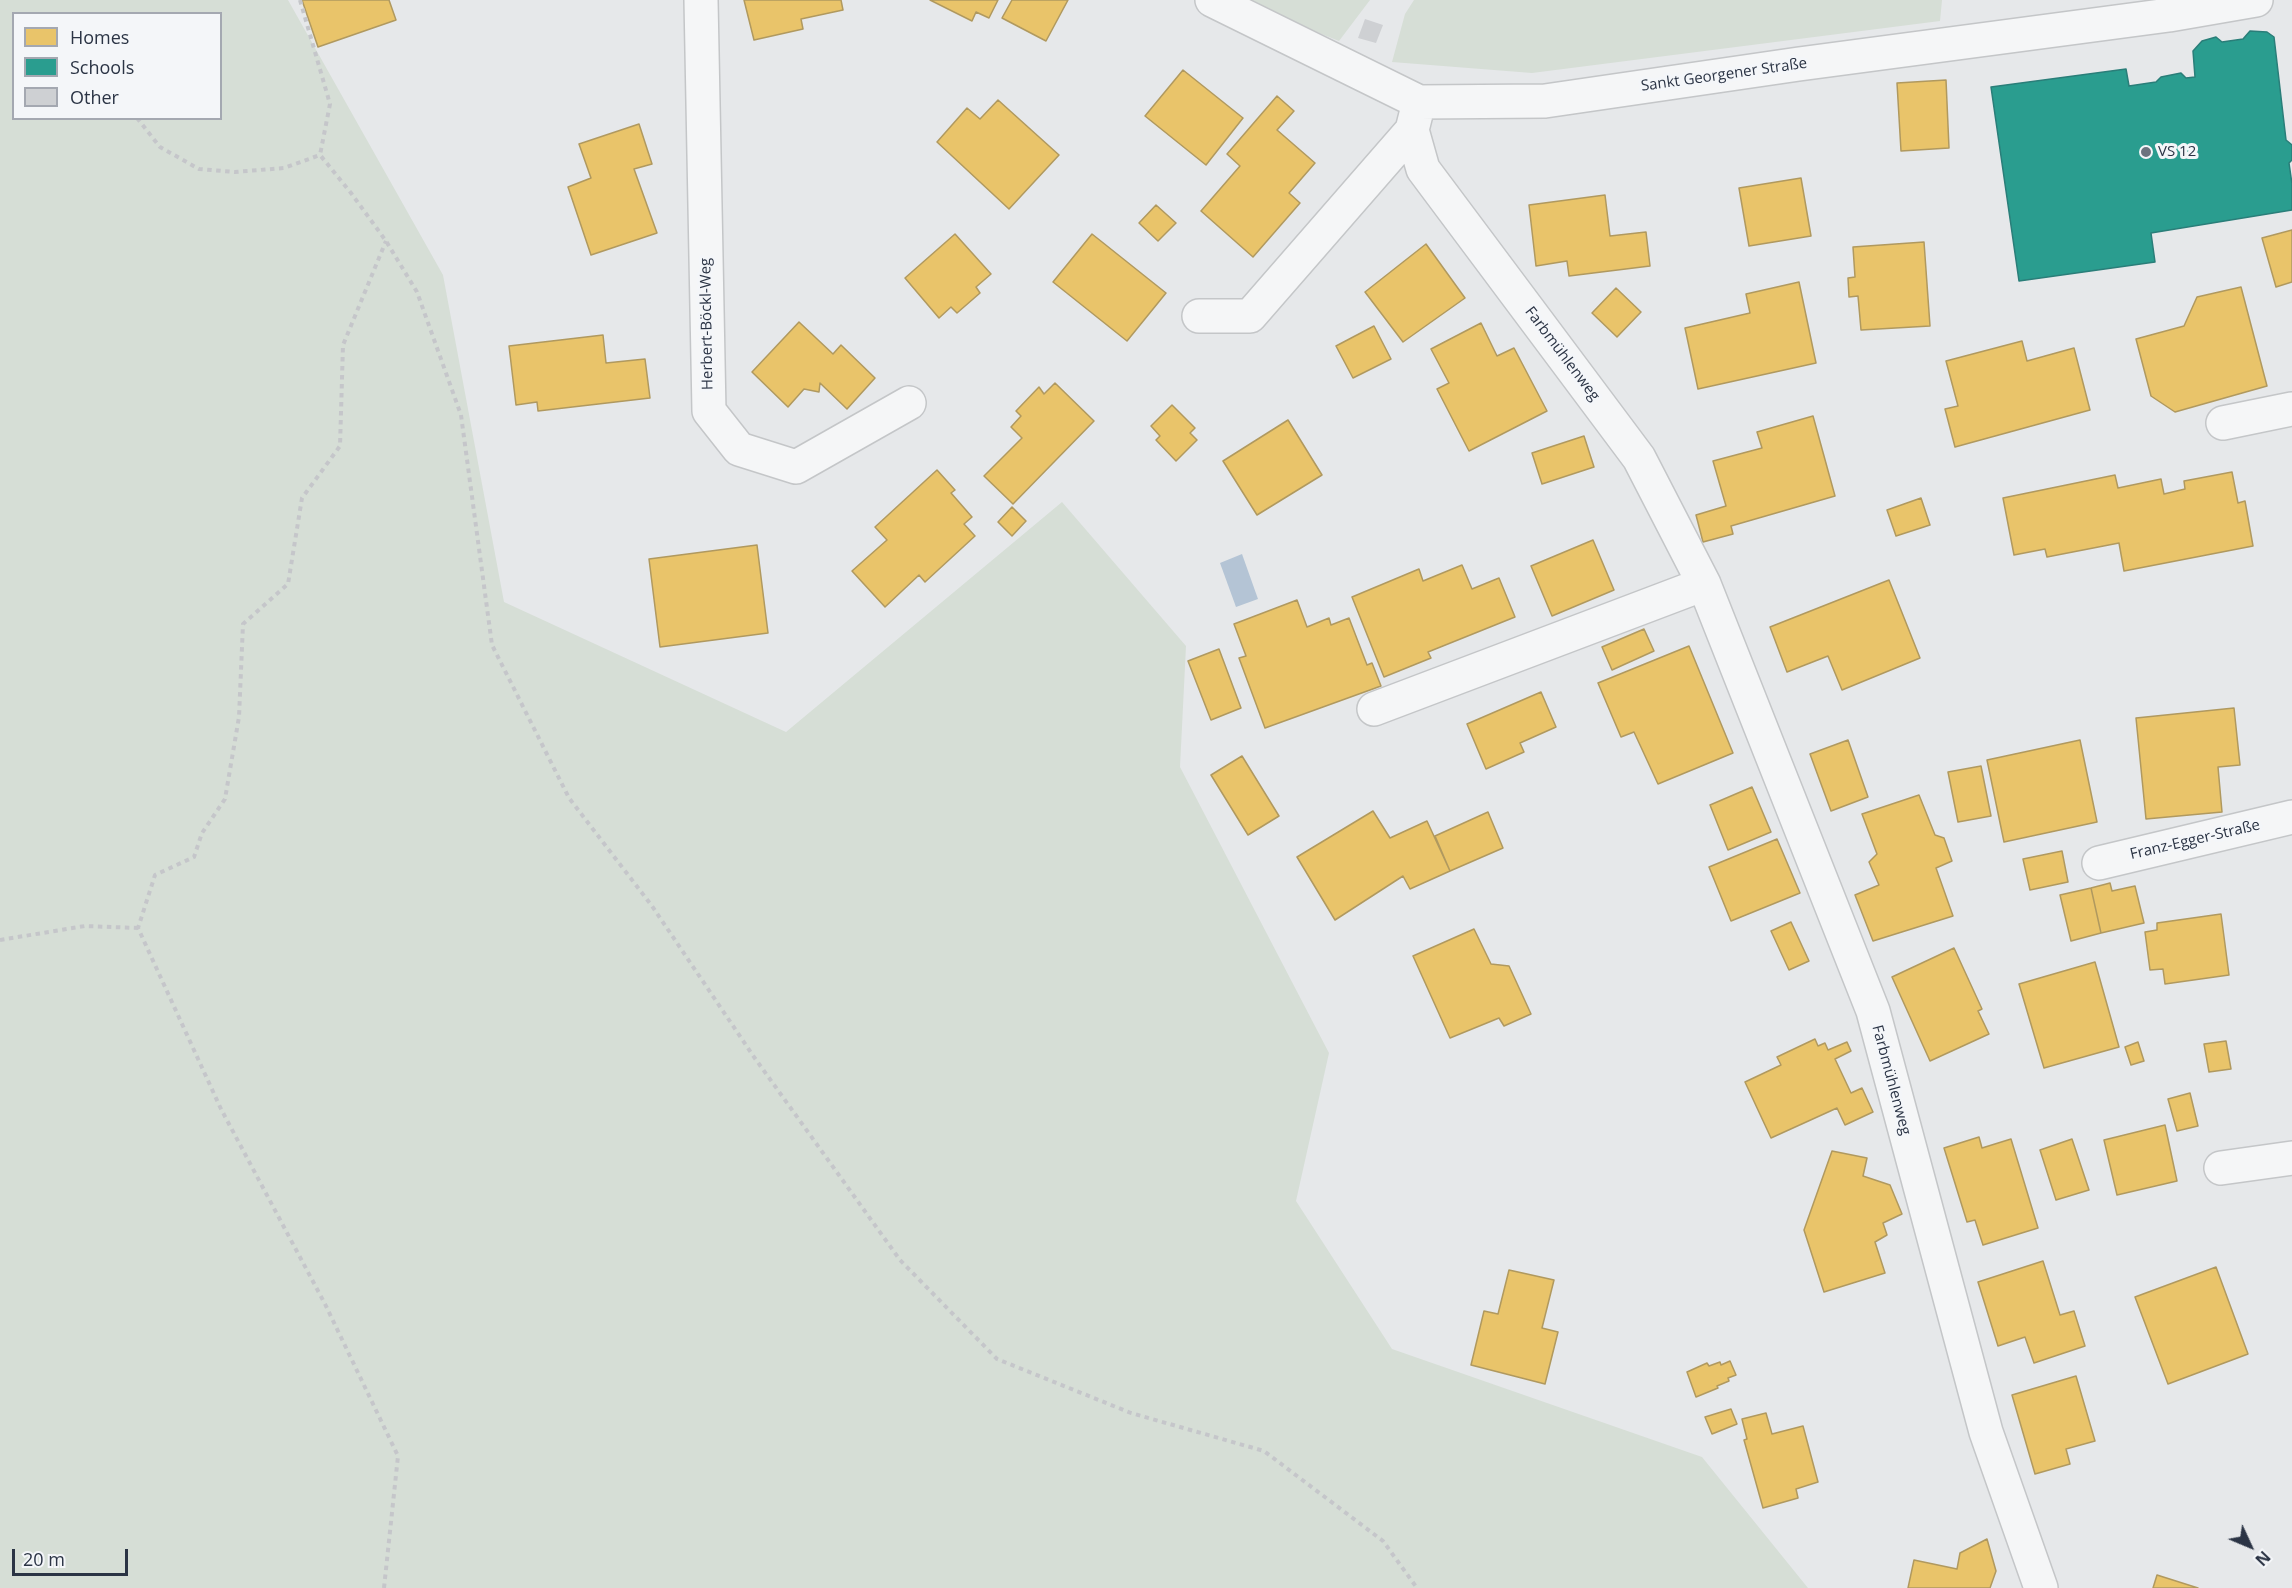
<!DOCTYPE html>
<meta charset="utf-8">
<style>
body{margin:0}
#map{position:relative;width:2292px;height:1588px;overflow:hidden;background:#e6e8ea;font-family:"Open Sans",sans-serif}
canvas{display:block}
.legend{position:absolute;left:12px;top:12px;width:210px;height:108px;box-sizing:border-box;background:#f4f6f9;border:2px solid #a4a8b1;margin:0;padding:8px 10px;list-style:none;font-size:18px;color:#2b3445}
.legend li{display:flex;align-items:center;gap:12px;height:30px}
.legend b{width:30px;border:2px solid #a4a8b1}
.north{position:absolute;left:2220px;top:1516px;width:60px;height:60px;-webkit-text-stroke:4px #f4f6f9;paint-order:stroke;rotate:134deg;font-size:16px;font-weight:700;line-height:24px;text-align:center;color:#2b3445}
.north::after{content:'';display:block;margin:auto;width:21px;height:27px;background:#2b3445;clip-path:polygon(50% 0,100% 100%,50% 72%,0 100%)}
.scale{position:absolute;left:12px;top:1549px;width:116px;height:27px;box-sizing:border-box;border:3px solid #2b3445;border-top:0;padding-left:8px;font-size:18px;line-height:21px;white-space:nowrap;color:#2b3445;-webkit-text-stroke:4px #f4f6f9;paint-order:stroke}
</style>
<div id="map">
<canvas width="2292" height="1588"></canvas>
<ul class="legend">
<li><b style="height:16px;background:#e9c46a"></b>Homes</li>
<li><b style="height:16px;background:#2a9d8f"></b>Schools</li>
<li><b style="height:16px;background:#ced0d3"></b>Other</li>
</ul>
<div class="north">N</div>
<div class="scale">20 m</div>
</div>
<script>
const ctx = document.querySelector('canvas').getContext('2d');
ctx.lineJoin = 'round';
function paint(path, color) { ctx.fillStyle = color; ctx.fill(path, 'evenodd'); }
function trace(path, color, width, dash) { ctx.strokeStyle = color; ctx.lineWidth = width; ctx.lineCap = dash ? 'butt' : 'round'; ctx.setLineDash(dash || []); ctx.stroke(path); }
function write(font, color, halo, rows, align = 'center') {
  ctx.font = font + ' "Open Sans",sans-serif'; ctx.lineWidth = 6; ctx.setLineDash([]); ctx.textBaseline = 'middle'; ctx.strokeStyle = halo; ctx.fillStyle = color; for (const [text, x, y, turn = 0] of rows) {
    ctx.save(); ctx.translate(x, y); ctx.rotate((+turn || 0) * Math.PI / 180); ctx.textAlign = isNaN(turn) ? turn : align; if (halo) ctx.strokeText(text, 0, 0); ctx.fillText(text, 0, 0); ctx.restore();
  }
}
paint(new Path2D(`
 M0 0H288L443 275 504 602 786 732 1062 502 1186 646 1180 767 1329 1053 1296 1201 1392 1349 1702 1457 1808 1588H0ZM14 14H220V118H14Z
 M1237 0H1370L1339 41Z
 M1414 0H1942L1940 21 1532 73 1392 62 1405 14Z`), '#d6ded6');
paint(new Path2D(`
 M1242 554 1258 599 1236 607 1220 563Z`), '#b4c4d5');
const homes = new Path2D(`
 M302 0H389L396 20 318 47Z
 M744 0H841L843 10 801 19 803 29 754 40Z
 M930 0H998L989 18 976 12 972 21Z
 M1012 0H1068L1046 41 1002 18Z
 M1183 70 1243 118 1206 165 1145 116Z
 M1946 80 1949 148 1901 151 1897 83Z
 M1277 96 1294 111 1277 130 1315 163 1289 193 1300 203 1253 257 1201 211 1240 166 1227 154Z
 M998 100 1059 155 1009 209 937 142 967 108 980 119Z
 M639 124 652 164 634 169 657 233 591 255 568 187 591 178 579 144Z
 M1801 178 1811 236 1749 246 1739 188Z
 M1605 195 1610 236 1646 232 1650 266 1569 276 1567 261 1536 266 1529 205Z
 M1156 205 1176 223 1158 241 1139 223Z
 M2292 230V282L2276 287 2262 238Z
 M955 234 991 274 976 287 980 293 957 313 951 307 939 318 905 278Z
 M1092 234 1166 293 1127 341 1053 282Z
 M1924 242 1930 326 1861 330 1858 296 1849 297 1848 278 1855 277 1853 247Z
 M1426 244 1465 298 1403 342 1365 292Z
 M1799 282 1816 363 1698 389 1685 328 1750 313 1746 294Z
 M2241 287 2267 386 2175 412 2151 396 2136 339 2184 326 2197 297Z
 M1616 288 1641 312 1617 337 1592 313Z
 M799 322 833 354 841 345 875 378 847 409 820 383 819 392 804 389 788 407 752 372Z
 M1481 323 1497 356 1514 348 1547 411 1469 451 1437 389 1449 383 1431 349Z
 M1374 326 1391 359 1353 378 1336 346Z
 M603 335 606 363 645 359 650 398 538 411 537 402 516 405 509 346Z
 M2022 341 2027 361 2074 348 2090 410 1955 447 1945 409 1958 406 1946 361Z
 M1055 383 1094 421 1013 504 984 476 1022 438 1011 427 1021 416 1016 411 1039 387 1044 394Z
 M1172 405 1195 428 1190 433 1197 440 1176 461 1156 440 1160 436 1151 426Z
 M1813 416 1835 496 1731 526 1733 534 1703 542 1696 515 1726 506 1713 461 1762 448 1757 432Z
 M1288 420 1322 475 1257 515 1223 461Z
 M1584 436 1594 467 1542 484 1532 453Z
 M937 470 955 490 951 493 972 517 964 524 975 536 925 582 919 575 885 607 852 571 887 540 875 527Z
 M2232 472 2238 503 2245 501 2253 546 2124 571 2119 543 2047 557 2045 549 2014 555 2003 498 2115 475 2118 488 2161 479 2164 494 2185 489 2184 481Z
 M1921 498 1930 525 1896 536 1887 510Z
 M1012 507 1026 521 1012 536 998 522Z
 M1593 540 1614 590 1552 616 1531 566Z
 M757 545 768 633 660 647 649 559Z
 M1462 565 1472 589 1499 578 1515 617 1428 652 1431 658 1384 677 1352 597 1419 569 1423 581Z
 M1889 580 1920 658 1842 690 1828 656 1787 672 1770 627Z
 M1297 600 1307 627 1329 618 1331 625 1349 618 1367 665 1372 663 1381 686 1265 728 1239 658 1246 656 1234 624Z
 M1644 629 1654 651 1612 670 1602 647Z
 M1689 646 1733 753 1658 784 1634 732 1621 737 1598 683Z
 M1219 649 1241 708 1211 720 1188 661Z
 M1541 692 1556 727 1520 743 1524 752 1486 769 1467 724Z
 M2234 708 2240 765 2218 767 2222 812 2146 819 2136 718Z
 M1848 740 1868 797 1831 811 1810 754Z
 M2080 740 2097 822 2004 842 1987 760Z
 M1242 756 1279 816 1248 835 1211 775Z
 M1981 766 1991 816 1958 822 1948 772Z
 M1752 787 1771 832 1728 850 1710 805Z
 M1919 795 1935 835 1944 838 1952 861 1936 868 1953 916 1873 941 1855 895 1879 885 1869 862 1877 854 1862 814Z
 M1373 811 1390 838 1427 821 1450 871 1410 889 1403 876 1335 920 1297 857Z
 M1488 812 1503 848 1450 871 1435 836Z
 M1777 839 1800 893 1731 921 1709 867Z
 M2062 851 2068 882 2030 890 2023 859Z
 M2110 883 2112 891 2135 886 2144 923 2101 933 2091 888Z
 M2091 888 2101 933 2071 941 2060 895Z
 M2221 914 2229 975 2165 984 2163 969 2150 970 2145 932 2157 930V923Z
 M1791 922 1809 961 1789 970 1771 931Z
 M1474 929 1491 964 1509 966 1531 1014 1504 1026 1499 1018 1450 1038 1413 956Z
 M1954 948 1982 1009 1978 1011 1989 1034 1930 1061 1892 977Z
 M2095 962 2119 1047 2044 1068 2019 984Z
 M1815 1039 1818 1046 1825 1043 1828 1050 1847 1042 1851 1051 1835 1059 1851 1093 1862 1088 1873 1112 1845 1125 1837 1108 1771 1138 1745 1082 1781 1065 1777 1057Z
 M2226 1041 2231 1069 2209 1072 2204 1044Z
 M2138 1042 2144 1061 2131 1065 2125 1047Z
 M2190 1093 2198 1126 2177 1131 2168 1099Z
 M2165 1125 2177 1181 2117 1195 2104 1140Z
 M1979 1137 1982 1148 2011 1139 2038 1228 1983 1245 1975 1220 1967 1222 1944 1148Z
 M2072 1139 2089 1190 2056 1200 2040 1150Z
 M1832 1151 1867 1158 1863 1176 1890 1185 1902 1214 1883 1223 1887 1235 1875 1242 1885 1273 1824 1292 1804 1230Z
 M2043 1261 2060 1315 2074 1311 2085 1346 2034 1363 2025 1337 1998 1346 1978 1282Z
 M2216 1267 2248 1354 2168 1384 2135 1297Z
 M1509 1270 1554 1280 1542 1328 1558 1332 1545 1384 1471 1365 1484 1311 1498 1314Z
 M1730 1361 1736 1375 1728 1378 1729 1381 1717 1386 1718 1388 1696 1397 1687 1372 1707 1363 1709 1366 1720 1362 1721 1365Z
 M2076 1376 2095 1441 2066 1449 2070 1464 2035 1474 2012 1395Z
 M1731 1409 1737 1424 1712 1434 1705 1417Z
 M1766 1413 1772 1434 1803 1426 1818 1482 1796 1489 1798 1498 1763 1508 1744 1440 1747 1439 1742 1419Z
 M1987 1539 1996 1571 1990 1588H1908L1914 1560 1957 1569 1960 1553Z
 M2157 1575 2198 1588H2153Z`);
paint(homes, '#e9c46a');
trace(homes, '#b0995f', 1.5);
const schools = new Path2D(`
 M2250 31 2267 32 2274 37 2286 140 2292 145V160L2289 163 2292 184V210L2151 233 2155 262 2019 281 1991 87 2126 69 2129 86 2156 82 2161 77 2181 73 2186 78 2195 77 2193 51 2202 41 2216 37 2222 42 2243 39Z`);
paint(schools, '#2a9d8f');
trace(schools, '#2a7e79', 1.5);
paint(new Path2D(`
 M1365 19 1383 25 1376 43 1358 38Z`), '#ced0d3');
const minor = new Path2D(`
 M701 0 709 411 739 449 796 467 909 403
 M1212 0 1419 102 1545 101 1799 64 2169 15 2256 0
 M1419 102 1412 130 1423 169 1639 458 1704 584 1873 1011 1986 1432 2041 1588
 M1199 316H1250L1412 130
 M2223 423 2292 409
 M1374 709 1704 584
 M2099 863 2292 817
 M2221 1168 2292 1158`);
trace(minor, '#c4c6c8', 36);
trace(new Path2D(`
 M300 0 330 104 320 155 351 193 386 241 417 292 461 415 492 645 569 798 652 906 754 1057 900 1260 997 1359 1131 1413 1264 1451 1383 1541 1417 1588
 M137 118 160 147 199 169 235 172 284 168 320 155
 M0 940 85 926 138 928
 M384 1588 398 1456 325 1304 221 1109 138 928 155 875 194 857 202 833 225 799 239 717 243 624 288 584 302 498 340 446 343 345 386 241`), '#c5c6ca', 4, [4.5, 4.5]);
trace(minor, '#f5f6f7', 33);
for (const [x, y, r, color] of [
 [2146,152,6,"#6c737f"]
]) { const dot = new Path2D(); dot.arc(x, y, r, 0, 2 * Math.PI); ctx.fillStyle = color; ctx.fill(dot); trace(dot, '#f4f6f9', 2); }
write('15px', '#2b3445', '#f4f6f9', [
 ["Sankt Georgener Straße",1724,75,-8],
 ["Herbert-Böckl-Weg",707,324,-91],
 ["Farbmühlenweg",1562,354,53],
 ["Franz-Egger-Straße",2195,840,-13],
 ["Farbmühlenweg",1891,1080,75]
]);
write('15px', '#2b3445', '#f4f6f9', [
 ["VS 12",2158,152]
], 'left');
</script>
